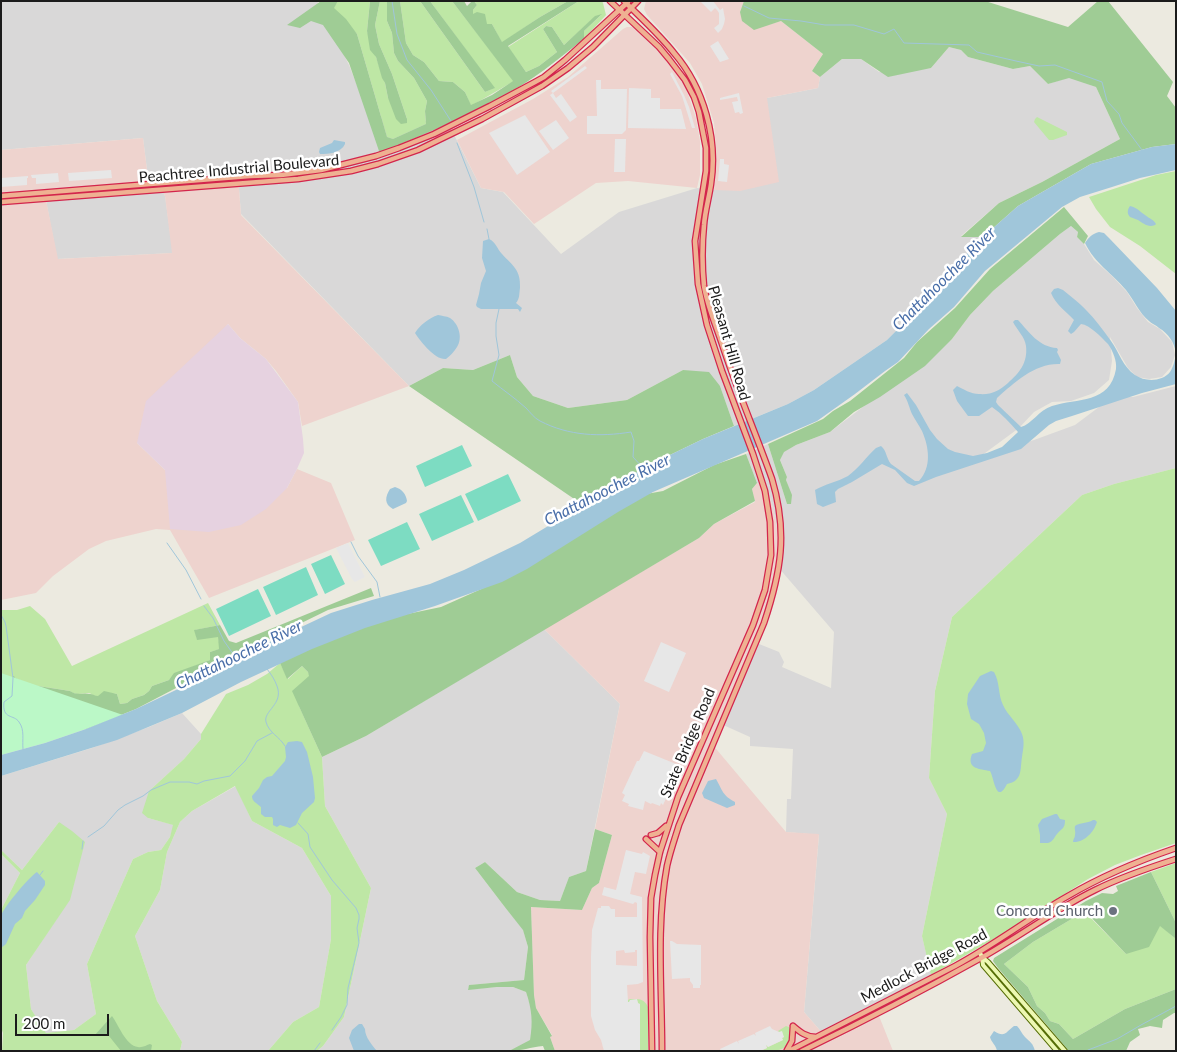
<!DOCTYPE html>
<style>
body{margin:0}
#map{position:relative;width:1177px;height:1052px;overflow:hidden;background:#eceae0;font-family:Lato,sans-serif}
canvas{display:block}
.frame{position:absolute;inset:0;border:2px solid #1b1b1b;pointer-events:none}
.scale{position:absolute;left:15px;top:1014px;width:94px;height:22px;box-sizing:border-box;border:2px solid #1b1b1b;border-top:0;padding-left:6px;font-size:15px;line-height:18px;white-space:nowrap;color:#1b1b1b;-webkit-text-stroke:4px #fff;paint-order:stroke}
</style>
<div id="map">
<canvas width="1177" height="1052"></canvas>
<div class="frame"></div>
<div class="scale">200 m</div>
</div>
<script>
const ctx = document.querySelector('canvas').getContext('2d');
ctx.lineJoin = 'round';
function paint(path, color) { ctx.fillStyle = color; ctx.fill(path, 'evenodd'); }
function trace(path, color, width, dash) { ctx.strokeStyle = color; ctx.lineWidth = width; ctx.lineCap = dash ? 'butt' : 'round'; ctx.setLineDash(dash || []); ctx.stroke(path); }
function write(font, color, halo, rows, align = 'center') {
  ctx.font = font + ' Lato,sans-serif'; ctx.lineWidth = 5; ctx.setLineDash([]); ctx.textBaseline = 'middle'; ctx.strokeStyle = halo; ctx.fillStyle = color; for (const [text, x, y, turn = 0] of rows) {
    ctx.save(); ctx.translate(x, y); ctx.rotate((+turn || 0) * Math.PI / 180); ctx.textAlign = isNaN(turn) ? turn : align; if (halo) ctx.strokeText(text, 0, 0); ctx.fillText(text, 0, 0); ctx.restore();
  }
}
paint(new Path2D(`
 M1 1H317L349 65 369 116 448 123 481 188 503 192 561 254 619 212 697 188 714 190 767 98 818 88 820 77 842 59H861L879 72 931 68 949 47 961 50 968 57 1013 69 1030 66 1048 84 1069 77 1096 87 1120 139 1042 182 999 203 961 236 983 237 957 264 927 300 887 340 814 390 788 404 734 426 720 386 683 370 627 400 568 408 533 396 517 377 510 355 473 370 443 368 409 386 241 214 238 177 161 187 165 196 173 253 57 259 45 195 149 186 143 138 1 150Z
 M1071 226 1078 232 1077 237 1084 244 1094 260 1112 276 1127 292 1137 308 1148 322 1160 329 1172 342 1175 355 1171 367 1162 377 1149 379 1137 377 1128 368 1110 337 1112 361 1109 380 1094 393 1071 401 1052 402 1034 412 1019 428 981 456 1034 440 1075 425 1103 404 1119 397H1133L1176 386V468L1114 484 1082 495 952 617 935 691 929 778 947 814 922 936 932 977 824 1035 804 1012 819 835 786 832 787 799H791L793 749 750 746V737L721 724 754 642 779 652 784 662 782 667 831 688 834 632 778 567 781 545 774 513 768 489 757 483 746 454 768 444 787 504 791 495 786 480 787 477 780 460 783 452 796 445 830 432 952 339 970 315 993 291 1060 234Z
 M544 629 620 704 586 871 569 877 560 901 540 900 517 892 485 862 475 868 504 906 523 929 528 947 524 980 470 985 468 989 497 987H513L526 992 532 1011V1031L530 1041 509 1051H317L323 1046 344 1017 371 888 325 806 322 757 366 736Z
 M182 713 201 734V739L184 759 149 791 148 818 174 825 170 837 161 850 148 852 133 859 87 964 96 1014 74 1030 46 1033 31 1009 26 965 69 900 59 822 22 870 1 850V776L92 748 149 727Z
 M236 786 252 821 302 848 331 896V939L319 1007 293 1022 268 1051H180L182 1042 157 1001 135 936 160 890 167 852 180 822 192 811Z
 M1 854 20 873 1 910Z`), '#d9d8d8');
paint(new Path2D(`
 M646 1H744L740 12 757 28 781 21 823 54 812 71 820 77 818 88 767 98 779 182 740 191 714 190 716 148 714 123 702 84 690 63 647 15 644 9Z
 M627 27H632L637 30 663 55 676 71 687 91 696 118 700 141V175L697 188 628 181 596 183 534 224 504 192 481 188 457 140 533 99 568 77 623 29Z
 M143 138 149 186 45 195 58 259 172 253 165 196 161 187H168L238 176 241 215 409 386 302 426 298 402 276 371 266 359 240 338 228 324 137 443 165 470 287 488 297 469 331 483 355 540 209 598 170 530 156 529 106 541 89 549 53 576 36 593 1 600V150Z
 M757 483 768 489 774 513 781 545 773 596 761 622 740 679 712 744 786 832 819 834 804 1012 824 1035 875 1006 893 1051H555L550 1037 552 1035 536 1008 534 995 531 907 582 910 592 888 599 883 612 835 595 829 620 704 544 629 699 538 714 524 755 502 752 489Z`), '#eed3ce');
paint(new Path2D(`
 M228 324 240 338 266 359 298 402 303 439 304 453 297 469 287 488 266 509 241 525 209 532 170 529 165 470 137 443 146 401Z`), '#e6d2e0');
paint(new Path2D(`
 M338 1H370L367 31 385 83 388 98 407 119 392 74 379 44 375 25 380 1H387V21L392 33 394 53 398 61 414 78 427 101 425 111 426 124 393 139 387 137 357 34 333 8Z
 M400 1H420L485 92 494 88 430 1H452L514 81 471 106 465 92 453 82 439 81 424 62 413 55 406 43Z
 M474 1H568L540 17 502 43 492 24 487 25 473 14V10L477 5Z
 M579 1H602L603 3 606 15 584 39V31L601 15 595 17 564 45 552 27 546 26 543 29 557 52 539 66 526 72 508 47Z
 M1037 117 1067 132V135L1053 140H1049L1034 122 1035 119Z
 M1176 171V274L1140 246 1110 227 1096 209 1089 197 1156 175Z
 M1176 468V843L1141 855 1115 865 1088 879 1001 935 931 975 922 936 947 814 929 778 935 691 952 617 1082 495 1114 484Z
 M208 603 220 625 195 630 197 639 218 636 220 649 210 652V660L190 668 169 680 152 686 149 691 144 695 132 699 127 703 120 704 117 694C110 693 103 697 97 696 93 696 93 694 89 693 82 693 76 696 70 691L32 685 11 678 1 682V610H17L30 606 45 619 72 666Z
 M280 663 288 679 302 666 308 672 310 676 299 706 322 757 325 806 371 888 344 1017 323 1046 317 1051H268L293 1022 319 1007 331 939V896L302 848 252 821 235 786 192 811 180 822 167 852 160 890 135 936 157 1001 182 1042 180 1051H2L3 1033 1 1028V910L20 873 1 854V850L22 870 59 822 72 831 85 842 70 900 26 965 31 1009 46 1033 74 1030 96 1014 87 964 133 859 148 852 161 850 170 837 173 825 148 818 142 813 149 791 184 759 201 739V734L226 694 248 685 267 674Z
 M1176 863V923L1151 872Z
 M1086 913 1126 954 1160 925 1176 939V989L1125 1009 1073 1039 1059 1024 1050 1021 1045 1013 1037 1006 1028 987 1004 964 1033 942 1080 914Z
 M630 999C638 999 644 998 648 1007V1051H640V1004H638L637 1000 628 1003V1000Z
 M786 1026 789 1027 791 1030V1042C781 1052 775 1051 760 1051L767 1048 766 1045H767L768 1047 783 1040 782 1038 784 1037 778 1031Z`), '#bee7a5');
paint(new Path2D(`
 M321 1H338L334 8 346 19 357 34 387 137 393 139 426 124 425 111 427 101 414 78 398 61 394 53 392 33 387 21V1H400L406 43 413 55 424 62 439 81 453 82 465 92 471 105 492 95 513 81 452 1H464L467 6 472 1H474L477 5 473 10V14L477 12 485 14 487 24H492L502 42 540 17 568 1H579L508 46 526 72 539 66 557 52 543 29 546 26 552 27 564 45 595 16 602 14 584 31V39C563 55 542 73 519 87 476 113 428 133 381 152L379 151 349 63 323 25 311 21 300 28 287 25Z
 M370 1H380L375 25 379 44 392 74 407 119V123L401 124 396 119 388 98 385 83 382 78 376 57 370 50 367 31Z
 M420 1H430L495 88 485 92Z
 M744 1H985L1068 27 1098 1H1108L1173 82 1167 96 1176 108V144L1152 147 1091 164 1018 206 983 237H961L999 203 1042 182 1120 139 1096 87 1069 78 1048 84 1030 66 1013 69 968 57 961 50 949 47 931 68 888 77 861 59H842L820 77 812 71 823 54 781 21 754 30 742 21 740 12Z
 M1064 207 1088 236 1084 244 1077 237 1078 232 1071 226 1060 234 993 291 970 315 952 339 925 366 880 397 854 412 830 432 796 445 784 452 780 460 787 477 786 480 792 495 791 504H787L768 444 823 419 833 411 850 401 904 358 917 342 955 308 990 269Z
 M510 355 517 377 533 396 568 408 627 400 683 370 709 372 720 386 734 426 703 439 643 468 628 479 596 495 583 505 409 386 443 368 473 370Z
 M746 454 757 483 752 489 755 501 714 524 699 538 366 736 322 757 292 691 309 676 308 672 302 666 287 679 280 663 306 646 393 617 441 607 488 586 635 496 663 491 714 465Z
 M371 588 374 596 328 610 279 634 136 709 86 729 1 682 14 676 15 678 32 685 70 691C77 696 83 692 90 694 93 694 95 696 98 696L104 691 117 694 120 704 127 703 132 699 144 695 149 691 152 686 169 680 174 673 210 660V652L219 649 218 637 197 640 194 630 220 625 229 641 236 643Z
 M595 829 612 835 599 883 592 888 582 910 531 907 534 995 536 1008 552 1036 550 1037 555 1051H545L543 1046C531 1047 521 1051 509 1051L530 1040C533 1022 532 1010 526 992L513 987H497L468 990 469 985 524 980 528 947 523 930 504 906 475 868 485 862 517 892 540 900 560 901 569 877 586 871Z
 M1151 872 1176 923V939L1160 926 1149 947 1126 954 1087 913 1080 914 1033 942 1004 964 1028 987 1037 1006 1045 1013 1050 1021 1059 1024 1073 1039 1125 1009 1176 989V1013H1174L1163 1020 1162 1028 1150 1026 1138 1029 1140 1035 1130 1042 1126 1051H1069L998 968 993 961 994 958 1086 901 1102 893 1113 894 1118 891 1116 886Z
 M112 1016C118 1024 126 1046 138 1047 142 1048 147 1045 150 1044L152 1045 151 1051H121L109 1036H94Z`), '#9fcc95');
paint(new Path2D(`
 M1 673 123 715 86 729 45 743 1 755Z`), '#bbf8c7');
paint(new Path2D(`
 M462 445 472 466 425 487 416 466Z
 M508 474 521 501 478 521 465 494Z
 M461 495 474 522 432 541 419 514Z
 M407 522 420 549 381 566 368 540Z
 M331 555 345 584 325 594 311 564Z
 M306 567 318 595 276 615 263 587Z
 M258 589 271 616 229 636 216 609Z`), '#7ddcc2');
paint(new Path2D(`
 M700 1H713L720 10 723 8 725 19 724 24 722 29 718 33 714 28 719 24V13L717 10 715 8 711 12Z
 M718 41 729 59 720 62 710 46Z
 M585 66 587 68 553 93 556 98 561 94 577 117 570 122 550 95 553 93 551 91Z
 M672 72 684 95 689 107 695 128H692L682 96 670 74Z
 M596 80H601V89H627L626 130 622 134H587V116H597Z
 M629 88 651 89V98H660V109H681L686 129 628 128Z
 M739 93 743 113 740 114 739 112 735 113 732 102 738 101 737 97 720 100V98Z
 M525 115 550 152 517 175 489 133Z
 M556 120 569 138 553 150 539 131Z
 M615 139H626L625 172H614Z
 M720 159H724V164L729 165 727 182 718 181Z
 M111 170 112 178 69 181 68 173Z
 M58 173 59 182 36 184V178H32L31 175Z
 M28 176V178H27V185L1 187V178Z
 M348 543 365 577 355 582 352 579 336 548Z
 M661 642 686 653 669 692 644 681Z
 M644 751 681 766 663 805 661 803 660 806 652 803 651 804 645 801 643 810 628 806 629 804 622 801 625 795 622 793 637 761H639Z
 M626 850 642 854 643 852 650 856 646 874 635 872 630 894 642 897 643 982 638 984 627 985 628 1002H629L630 1000 637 999 638 1003 640 1004V1051H604L601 1040 595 1030 591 1016V957L592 930 598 908H601V906H609L611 909H615V917H637V903L635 902 633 904 602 895 604 887 616 890ZM624 950 625 953 635 952V950H637V966L616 965V951Z
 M670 941H672L677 944 701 945V985H700V988H693V985L690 981V978L672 979Z
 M770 1026 772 1029 779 1032 782 1031 784 1037 782 1038 783 1040 768 1047 766 1045 767 1048 760 1051H721L720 1049 737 1041 739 1044 738 1041 754 1034 756 1036 755 1033Z`), '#e7e7e7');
paint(new Path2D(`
 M334 140 345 142V144C341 153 329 154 320 154L319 152 320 148 332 143Z
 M1176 144V170L1140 178 1112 187 1080 197 1062 207 985 271 954 307 929 329 898 362 885 371 855 394 817 421 653 492 618 512 527 569 502 582 435 606 365 628 312 649 241 682 182 713 117 740 1 776V755L45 743 86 729 136 709 199 679 265 644 331 613 372 600 430 584 464 570 520 543 583 505 596 495 627 479 643 468 703 439 788 404 814 390 887 340 927 300 957 264 983 237 1018 206 1091 164 1152 147Z
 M1130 206C1138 208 1139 211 1145 215 1150 219 1153 219 1156 224L1155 225C1148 228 1143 223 1138 220 1135 219 1133 218 1130 217 1127 214 1127 210 1130 206Z
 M1099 232 1104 233 1109 238 1157 288 1176 311V353C1174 342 1169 334 1159 328 1156 325 1152 324 1149 321 1139 313 1134 300 1126 290 1112 273 1095 264 1085 243 1089 237 1092 234 1099 232Z
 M489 239C496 242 497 249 502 254 513 266 521 270 520 288 519 294 520 298 516 303L522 308 520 312 518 309H481L477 307 476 305 479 294 481 283 486 271 482 258 483 241Z
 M1058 288 1063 290C1071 297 1080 303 1086 310 1095 319 1103 330 1111 341 1119 352 1123 367 1135 375 1145 382 1162 382 1170 372 1174 366 1175 359 1176 353V384L1142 393 1072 416 1056 421 1049 425 1021 449 936 477 914 486 907 483 895 470 882 464 852 482 838 489 835 492 836 502 823 507 817 504 815 490C825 484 837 482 848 476 858 469 867 456 876 448L881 446C887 451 886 458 891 464L915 481H919C932 467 929 447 922 431 919 425 915 420 912 414 909 407 908 401 904 395L907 393 916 405 930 430 937 439 948 449 955 452 973 456 987 453 1002 447 1017 433 1018 432C1010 423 1002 414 992 407L979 416H968L957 401 953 390 957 386C963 389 971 394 979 394 991 395 999 391 1008 383 1019 373 1028 363 1026 346 1025 337 1017 330 1013 322L1015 320H1018C1029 332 1039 347 1057 348L1058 350 1057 352 1061 360 1060 364C1035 363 1015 382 997 398L996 402 998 405 1021 427C1032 424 1039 410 1052 406 1077 398 1110 404 1116 369 1117 361 1113 351 1108 344 1101 337 1090 325 1081 324L1074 332 1071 334 1068 331 1074 320C1066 311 1056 305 1051 293L1054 289Z
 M438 315C442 316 446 316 450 318 459 324 463 338 457 347 454 352 450 356 446 359 435 360 421 342 415 333 420 325 429 318 438 315Z
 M395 487C402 489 406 494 407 501L406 503 393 509C384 504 385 497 390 489Z
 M991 671 994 672C1000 682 998 695 1003 705 1008 716 1018 723 1022 734 1025 742 1023 750 1022 757 1020 769 1023 781 1007 784 996 806 994 777 990 771 980 769 966 769 972 754L983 751 986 743 984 733 979 724 971 719 967 704 968 694 980 676Z
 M297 741 302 742 307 752 313 777 315 798 314 802 302 813 296 825 290 828 280 825 277 827 273 825V819L272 817H265L261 814V807C257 803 252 802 252 796L259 788 263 780 267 777 272 776 285 761 286 757 285 747 288 742Z
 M716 779C723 791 722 795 735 802V805L727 808 704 798 702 793 708 781Z
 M1055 814H1057L1060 819 1065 820C1065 829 1062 828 1057 834 1054 837 1054 841 1048 843 1046 843 1043 843 1040 843V835L1038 825 1042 819Z
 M1093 820H1095L1097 822C1094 832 1084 843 1073 842 1073 839 1075 838 1075 835 1076 832 1074 829 1075 826 1080 822 1087 824 1093 820Z
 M37 872 45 881V885L35 900 25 911 22 918 15 924 6 944 1 948C1 938 0 926 1 916 2 909 30 876 37 872Z
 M359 1024H362L365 1029C365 1037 372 1045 377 1051H354L349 1038 352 1030Z
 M1014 1026H1017C1020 1029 1022 1034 1025 1037 1030 1042 1033 1043 1035 1051H997C996 1045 991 1042 990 1037L994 1031C1005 1038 1006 1032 1014 1026Z`), '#a0c6da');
trace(new Path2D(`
 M392 1 397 34 407 60 431 90 451 121
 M744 6 769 18 801 21 825 25H854L884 34 894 29 904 43 969 45 977 52 1016 61 1039 66 1055 65 1102 82 1107 101 1119 114 1122 123 1142 150 1141 152
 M457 143 474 187 484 222
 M487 229 489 239
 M499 309 496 323V336L499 355 492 381C503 390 515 398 526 408 530 412 534 418 540 421 569 436 600 437 631 432L634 441 633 457 644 469
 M351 542 358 556 377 582 380 597
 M167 543 186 570 201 599
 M204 606 213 618 224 641 236 658
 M1 615 5 622 6 626 13 678 12 696 4 702C2 720 14 714 19 722 25 730 22 740 23 749
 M267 669C271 674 275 680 277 686 284 704 263 711 266 722 269 733 280 737 285 746
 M298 823 308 834 310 847 332 880 356 908 359 915V919L357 928 359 943 348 988 347 1005 341 1017 332 1030
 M88 837 104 826 118 810 125 805 143 796 151 790 170 782H189L197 784 204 781 230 776 245 761 257 741 272 733
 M82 849 83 841
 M40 875 43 871
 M1088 1050 1117 1039 1141 1025 1176 1006
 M314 1051 320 1043`), '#a0c6da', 1);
const secondary = new Path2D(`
 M980 953 982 957 988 962 1065 1051
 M982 957 983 965 1057 1051`);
const trunk = new Path2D(`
 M610 1 659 47 669 59 685 80 694 97 699 112 706 148V171L695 241 698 284 707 325 722 371 753 454 765 491 770 522 771 555 765 590 753 625 678 797 660 852 655 875 651 898 650 937 652 1051
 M624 1C641 18 659 34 674 53 704 88 718 138 711 184 709 198 705 211 704 225 702 245 702 266 704 286 707 305 716 326 722 344 737 390 756 434 772 479 788 533 781 572 764 623L679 825C675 838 670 852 667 866 656 926 662 989 662 1051
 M1 196 250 176 281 175 321 170 376 156 399 148 434 134 490 106 535 82 544 77 565 60 628 2
 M1 202 298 179 351 171 378 164 418 150 482 119 542 86 568 68 593 47 638 1
 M651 835 658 833 666 826
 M646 839 660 852
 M793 1026C800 1032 806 1037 816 1037
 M787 1050 792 1041 793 1026
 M789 1051 955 966C994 945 1029 918 1068 896 1102 876 1138 861 1176 848
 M802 1051C862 1022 922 991 981 958 1019 937 1056 909 1095 890 1121 877 1148 868 1176 859`);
trace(secondary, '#566e06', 6);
trace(trunk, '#d3254c', 7);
trace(secondary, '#edf8b2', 4);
trace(trunk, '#efb192', 4.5);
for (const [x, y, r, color] of [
 [1113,911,5,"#6b7280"]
]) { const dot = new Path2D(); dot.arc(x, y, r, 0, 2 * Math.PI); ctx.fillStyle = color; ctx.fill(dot); trace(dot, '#fff', 2); }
write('15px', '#1b1b1b', '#fff', [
 ["Peachtree Industrial Boulevard",239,169,-5],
 ["Pleasant Hill Road",729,343,74],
 ["State Bridge Road",688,743,-67],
 ["Medlock Bridge Road",924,966,-28]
]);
write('15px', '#5b616d', '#fff', [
 ["Concord Church",1103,911]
], 'right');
write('italic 16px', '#496ea8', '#fff', [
 ["Chattahoochee River",944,279,-45],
 ["Chattahoochee River",607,490,-27],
 ["Chattahoochee River",239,655,-26]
]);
</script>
